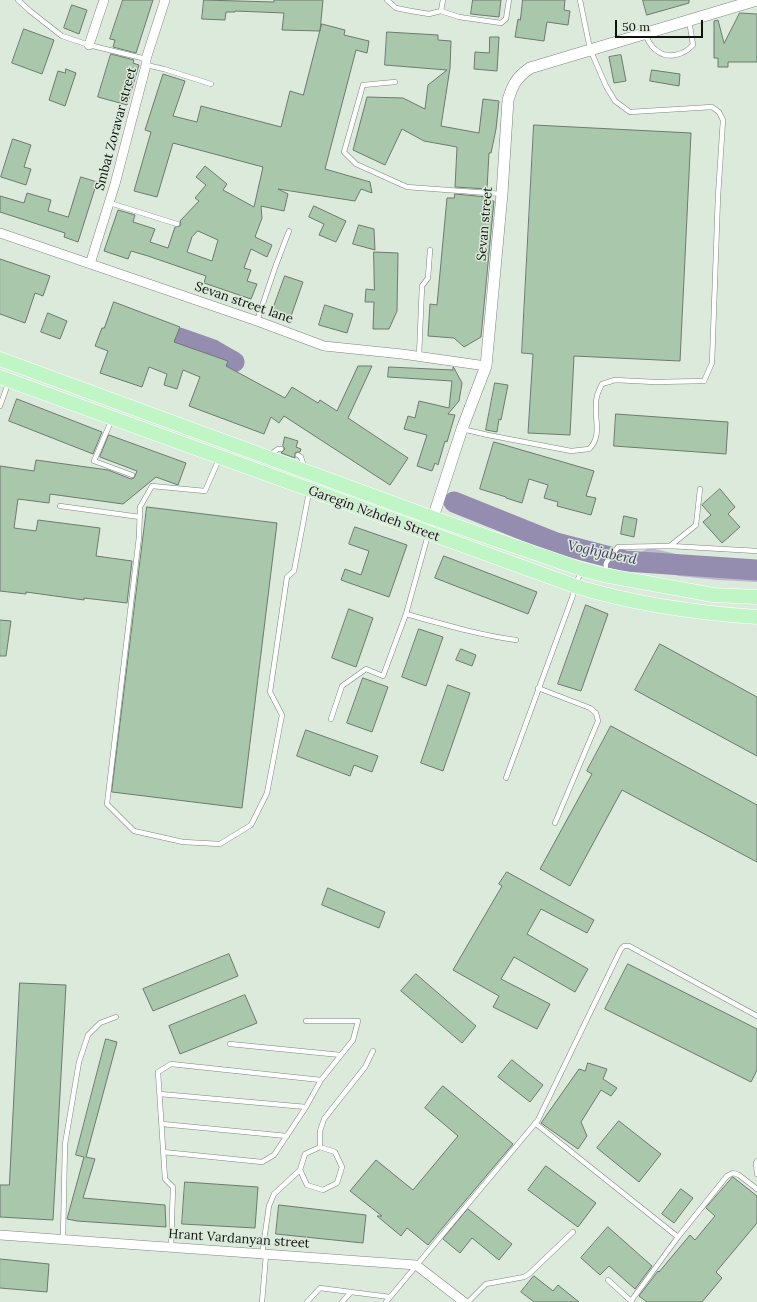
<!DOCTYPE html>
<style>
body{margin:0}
#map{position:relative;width:757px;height:1302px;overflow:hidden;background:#dceadc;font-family:Lora,serif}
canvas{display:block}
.scale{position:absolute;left:615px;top:20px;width:88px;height:18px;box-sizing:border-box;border:2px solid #0d120d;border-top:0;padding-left:5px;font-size:12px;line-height:14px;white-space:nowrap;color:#0d120d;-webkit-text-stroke:3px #dceadc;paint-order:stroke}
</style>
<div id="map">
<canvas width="757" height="1302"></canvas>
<div class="scale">50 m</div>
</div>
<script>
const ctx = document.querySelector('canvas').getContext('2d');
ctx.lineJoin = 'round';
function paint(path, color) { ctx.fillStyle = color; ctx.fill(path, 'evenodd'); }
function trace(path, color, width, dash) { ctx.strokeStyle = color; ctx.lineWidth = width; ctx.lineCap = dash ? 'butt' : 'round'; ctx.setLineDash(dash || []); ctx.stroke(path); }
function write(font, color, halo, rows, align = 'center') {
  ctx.font = font + ' Lora,serif'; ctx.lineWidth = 3; ctx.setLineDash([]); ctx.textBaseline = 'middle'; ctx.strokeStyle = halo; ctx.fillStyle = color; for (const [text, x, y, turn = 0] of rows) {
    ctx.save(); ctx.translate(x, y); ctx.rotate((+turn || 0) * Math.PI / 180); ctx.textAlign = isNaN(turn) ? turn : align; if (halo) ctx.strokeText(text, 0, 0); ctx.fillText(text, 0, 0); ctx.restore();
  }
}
paint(new Path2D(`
 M650 548C667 551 684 557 701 560 720 563 738 561 757 563V582L718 580 679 576 632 565C636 556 640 551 650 548Z`), '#bdb8cf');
trace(new Path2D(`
 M179 338 213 350 234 362
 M454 502 556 543 625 561 757 570`), '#948db0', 21);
const building = new Path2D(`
 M123 0H153L136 53 113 47 115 40 110 39Z
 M204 0 274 2V0H323L320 31 282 30 284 13 235 11V12H226L225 20 202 19Z
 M473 0H501L499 17 471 14Z
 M523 0H565L564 10 570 11 568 25 547 22 544 41 515 37 518 19 520 20Z
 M643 0H689V3L647 15Z
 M72 5 87 10 79 34 64 28Z
 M740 13 757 14V62H728V67H718V58H714V21L718 20 724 43Z
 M322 24 345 30 344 35 369 41 367 53 356 50 325 169 370 182 372 193 361 189 355 201 278 189 288 194 284 211 261 206 262 218 255 237 272 245 267 257 251 249 244 268 251 270 247 281 257 284 251 299 204 283 206 276 148 256 131 251 128 259 104 251 118 210 135 215 133 222 155 229 150 242 168 248 175 227 180 226 181 224 180 221 199 201 195 198 206 185 196 177 205 166 227 184 223 190 254 207 263 167 173 143 157 197 134 191 151 132 145 130 163 74 185 81 173 116 197 122 201 106 281 127 290 91 303 95ZM198 231 218 240 212 261 187 252 192 237Z
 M24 29 54 40 42 74 12 63Z
 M387 32 438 35V40L451 41 450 68 441 126 479 133 483 99 499 101 496 129 491 153H489L487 189 455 187 457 147 424 141 402 129 385 165 353 150 367 97 403 98 425 109 428 85 447 70 385 65Z
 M490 37H499L497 71 474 69 475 52 489 53Z
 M111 54 134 60 133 63 139 65 127 105 98 97Z
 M621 55 626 81 614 83 609 57Z
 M66 69 76 73 65 106 49 100 58 71 65 73Z
 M652 70 680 74 679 86 650 81Z
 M534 125 691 133 680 361 574 356 570 435 528 433 533 354 522 353Z
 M13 139 31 145 24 167 31 169 26 185 1 177Z
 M81 177 97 182 78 242 64 237 65 233 0 212V196L24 203 27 193 51 200 48 211 68 217Z
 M455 194 487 197 486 201H494L481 337 464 347 454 338 428 336 430 304 437 305 447 198H454Z
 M314 206 346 221 336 242 319 235 324 224 309 217Z
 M359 225 374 229 375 250 353 244Z
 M374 252 398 253 397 311 389 329H373L374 302H365L366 289 374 290Z
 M0 259 50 276 43 296 35 293 25 323 0 314Z
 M285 276 303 282 290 319 272 312Z
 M114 302 180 327 174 342 228 361 226 366 285 398 292 387 318 403 320 400 337 411 358 366H372L348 418 408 458 390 485 284 416 279 423 271 417 264 434 189 406 200 377 183 370 177 389 164 385 167 374 149 367 142 387 100 373 108 351 95 346 102 328H104Z
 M325 305 353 314 347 333 319 325Z
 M48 313 67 321 60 339 41 332Z
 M389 367 453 370V367L454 368 462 383 459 401 448 414 455 415 447 442 445 441 438 465 435 463 432 471 417 466 427 435 404 429 408 416 415 418 419 401 449 408 452 381 388 377Z
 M495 383 508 385 501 420 499 419 497 432 486 430Z
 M17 399 102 432 93 454 9 421Z
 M616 414 728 422 726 454 614 446Z
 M109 435 186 463 178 485 156 477 123 504 50 494 49 503 18 499 14 528 36 531 38 520 100 528 96 556 132 561 127 603 84 598V600L26 592V594L0 591V466L34 471 36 460 108 470 131 479 134 478 137 471 100 457Z
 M285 437 298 441 296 447 301 449 300 452H297L295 453V458L281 453 285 449 283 446Z
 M494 442 594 471 586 496 596 498 591 515 557 506 558 502 544 498 548 485 529 479 522 503 506 498V497L480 489Z
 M720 489 735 507 728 514 740 527 722 543 703 522 711 515 702 505Z
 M147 507 277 523 242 808 112 792Z
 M624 516 637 519 634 537 621 534Z
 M355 527 407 545 389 597 341 580 345 569 361 575 369 551 349 544Z
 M444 556 537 592 528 614 435 578Z
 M586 605 608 614 581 691 558 684Z
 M349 609 373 618 356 667 332 658Z
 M0 620 11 621 6 656H0Z
 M419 629 443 637 426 686 402 677Z
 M660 644 757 697V756L635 690Z
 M461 649 476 655 472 666 456 660Z
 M363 678 388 687 372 732 347 723Z
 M448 685 470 693 443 771 421 763Z
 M611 726 757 805V862L622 790 570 886 540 869 592 774 587 771Z
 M306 730 378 756 372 772 354 765 350 776 297 756Z
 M507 872 594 920 587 933 541 909 527 934 588 969 575 992 514 957 501 979 550 1004 537 1029 493 1007 499 996 453 970 502 886 499 884Z
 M328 888 385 912 379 928 322 905Z
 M229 954 238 976 153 1011 143 989Z
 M628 964 757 1029V1070L751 1082 605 1009Z
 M416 974 476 1026 462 1043 401 991Z
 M20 983 66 985 53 1220 0 1217V1185H9Z
 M245 995 257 1023 180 1054 169 1026Z
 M106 1039 117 1042 86 1157 95 1159 83 1198 165 1205 166 1227 77 1221 67 1219 84 1157 76 1155Z
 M512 1060 543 1085 530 1102 498 1077Z
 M588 1063 607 1069 603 1079 617 1088 611 1096 601 1090 581 1122 587 1136 578 1149 541 1123 579 1069 585 1071Z
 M443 1086 513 1144 428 1245 407 1228 401 1236 377 1216H382L350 1191 376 1160 413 1190 458 1136 425 1108Z
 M619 1121 661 1154 639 1182 597 1148Z
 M546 1166 596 1203 578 1227 528 1190Z
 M733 1177 757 1196V1223L716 1272 722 1278 702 1302H647L639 1296 658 1271 659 1272 690 1235 695 1240 715 1216 706 1208Z
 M185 1182 258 1187 255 1228 182 1224Z
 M681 1189 693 1198 674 1223 662 1214Z
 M279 1205 366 1215 363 1243 276 1234Z
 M468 1209 512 1244 499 1260 472 1238 460 1253 443 1239Z
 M608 1227 652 1266 635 1289 609 1266 600 1275 581 1258Z
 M0 1259 49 1264 47 1292 0 1288Z
 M534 1276 553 1291 558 1285 579 1302H534L521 1292Z`);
paint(building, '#a9c8ab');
trace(building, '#6d796e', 1);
const service = new Path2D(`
 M18 0 30 11 62 36 89 45 146 59
 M387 0 396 8 411 11 429 14 441 11 443 0
 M441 11 459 17 501 23 506 19 509 0
 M645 35C648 40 651 47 656 50 667 60 684 55 693 45L689 20
 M146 65 164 69 211 84
 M395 82 363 85 344 152 356 164 407 187 502 194
 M110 203 177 224
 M257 321 276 265 289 231
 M419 356 422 286 428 278 430 250
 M0 406 9 381
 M112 419 94 461 132 475
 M462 429 488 435 571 451 589 449C604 435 592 414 597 396 598 392 600 388 602 384L615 380 655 382 704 381 712 363 718 196 723 120 719 112 712 107 630 112 615 101 606 86 590 49 580 0
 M270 455 278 449H281
 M298 455 301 457 304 467
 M219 459 205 491 152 486 140 507 139 537 107 804 134 831 183 842 220 844 251 825 267 793 282 715 270 692 287 577 294 571 309 492
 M60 506 140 517
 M670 546 696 525 700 489
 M605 574 606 563 618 547 670 546 757 551
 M406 614C442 624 479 635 516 640
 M538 688 590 708 596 713 598 721 555 823
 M331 719 342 686 366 669 383 676 406 614 428 535
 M506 778 572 598 581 570
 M230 1044 341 1055
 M160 1094 306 1107
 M535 1123 678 1237 727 1176 733 1173 739 1175 757 1189
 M162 1124 287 1136
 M320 1147 335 1152 342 1167 337 1183 323 1190 307 1185 300 1170 305 1154Z
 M320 1147V1131L324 1119 365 1067 373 1051
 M163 1152 262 1162 274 1155 306 1107 321 1080 353 1040 358 1021H306
 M757 1161 756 1163 757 1174
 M63 1238 65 1144 79 1062 88 1035 100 1023 116 1017
 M171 1247 173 1187 165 1179 158 1072 171 1064 321 1080
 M262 1254 269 1206 274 1194 300 1170
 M608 1280 632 1302
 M631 1301 678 1237
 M262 1302 266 1255
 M307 1302 320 1288 390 1297
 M342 1302 351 1292
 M386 1302 538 1120 621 949 624 946H629L757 1016
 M468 1302 486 1284 524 1277 529 1274 573 1232`);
const minor = new Path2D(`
 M89 45 104 0
 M0 233 257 321 324 346 402 354 486 366
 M90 264 115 184 146 65V59L165 0
 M0 1235 416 1265 464 1302`);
const tertiary = new Path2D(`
 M428 533 462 429 486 366 502 194 508 100C513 84 516 78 530 68L757 0`);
const primary = new Path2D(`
 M0 359 433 518 581 569 604 575 713 595 757 597
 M0 377 575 586C634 604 696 613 757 617`);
trace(service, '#7a877b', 5.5);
trace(minor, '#7a877b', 10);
trace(tertiary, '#7a877b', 12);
trace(primary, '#fff', 15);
trace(service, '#fff', 4.5);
trace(minor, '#fff', 9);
trace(tertiary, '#fff', 11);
trace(primary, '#c0f6c6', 14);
write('13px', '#0d120d', '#dceadc', [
 ["Smbat Zoravar street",116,129,-75],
 ["Sevan street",485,224,-85],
 ["Sevan street lane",244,303,19],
 ["Garegin Nzhdeh Street",374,514,20],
 ["Hrant Vardanyan street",239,1239,4]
]);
write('italic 14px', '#443667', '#dceadc', [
 ["Voghjaberd",602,553,12]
]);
</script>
